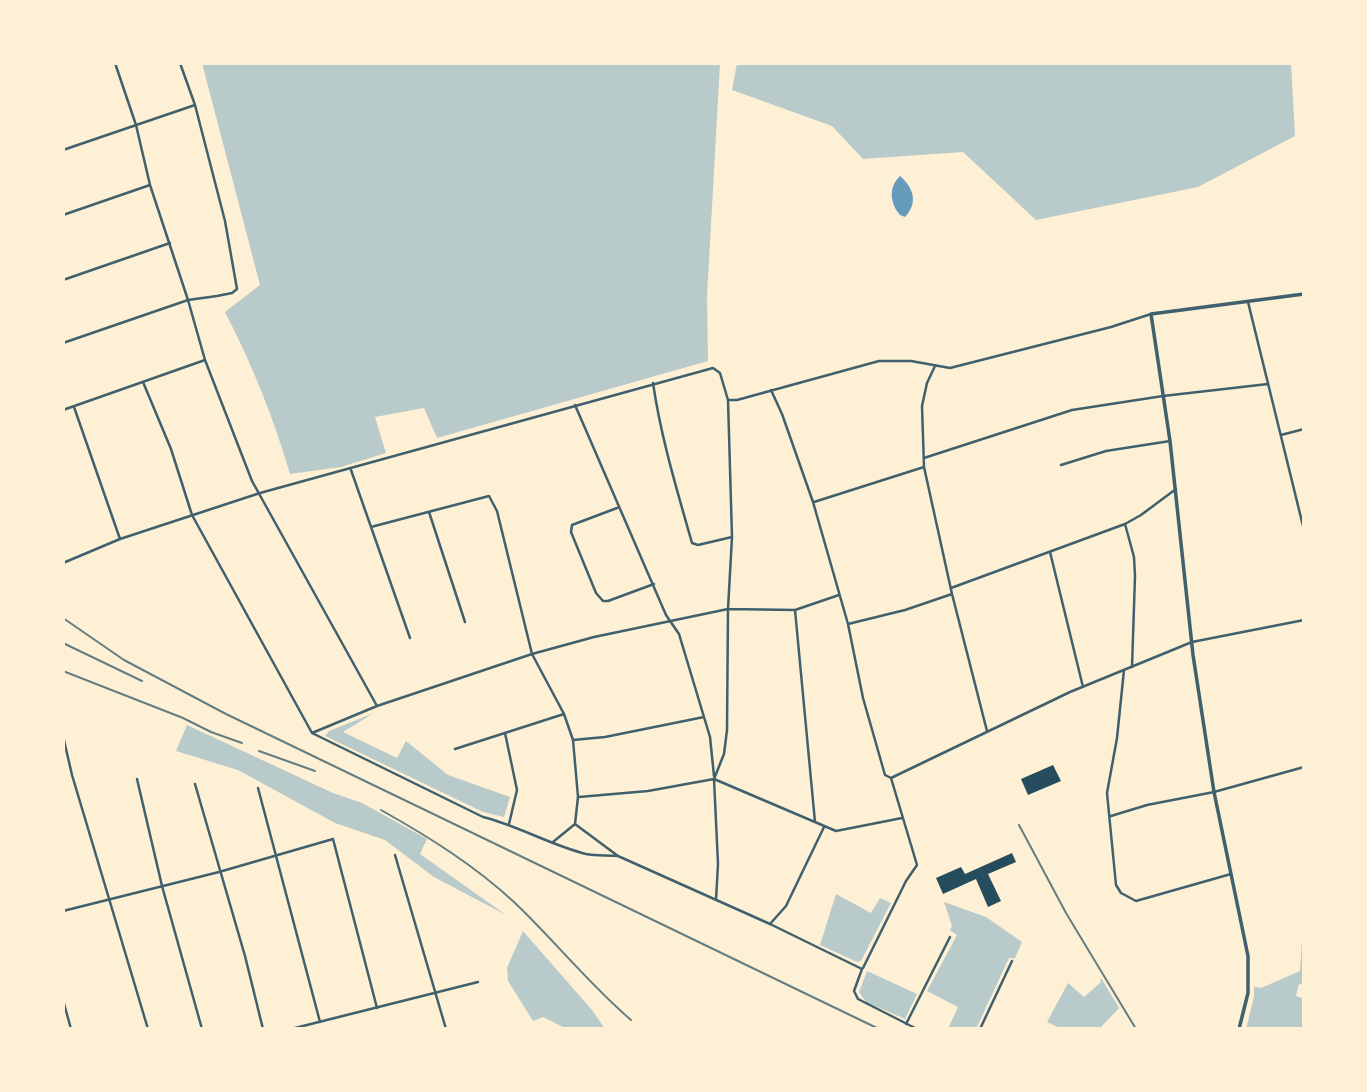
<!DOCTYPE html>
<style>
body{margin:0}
#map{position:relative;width:1367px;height:1092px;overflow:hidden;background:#fdf0d5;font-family:"Sofia Sans Condensed",sans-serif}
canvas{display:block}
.frame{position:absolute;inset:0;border:65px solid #fdf0d5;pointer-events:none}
</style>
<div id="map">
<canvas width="1367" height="1092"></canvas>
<div class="frame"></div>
</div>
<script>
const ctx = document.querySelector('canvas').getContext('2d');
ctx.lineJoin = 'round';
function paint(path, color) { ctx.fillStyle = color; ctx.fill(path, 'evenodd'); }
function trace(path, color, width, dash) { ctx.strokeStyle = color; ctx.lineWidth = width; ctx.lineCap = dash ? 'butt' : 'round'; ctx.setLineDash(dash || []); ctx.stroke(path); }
paint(new Path2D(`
 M202 63H720L707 296 708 361 437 438 424 408 375 417 386 453 341 467 290 474C274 419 252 364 225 312L260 285Z
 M737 63H1291L1295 136 1198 187 1036 220 963 152 863 159 832 126 732 90Z
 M374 713 343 732 397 758 406 741 448 775 510 797 504 817 483 812 325 736 329 731Z
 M187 725 333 793 362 803 427 839 420 854 506 915 434 877 385 840 335 823 238 770 176 751Z
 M836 894 871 913 880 898 891 903 861 961 857 962 820 945Z
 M944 902 986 917 1022 942 1015 958H1009L976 1029H948L958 1007 927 991 957 935 950 930 952 926Z
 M1304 909V985L1299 984 1296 996 1304 999V1029H1246L1254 997V987L1261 988 1300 971Z
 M523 931 592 1010 605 1029H567L543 1017 533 1021 508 981 507 968Z
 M867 971 917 994 905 1019 866 1002 859 992Z
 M1101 978 1119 1008 1099 1029H1062L1047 1022 1068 983 1084 997 1100 983Z`), '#b9caca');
paint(new Path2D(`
 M900 176C914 188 918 203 905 217L900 215C890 204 888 187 900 176Z`), '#669bbc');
paint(new Path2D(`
 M1053 765 1061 781 1028 795 1021 779Z
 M1012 853 1016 862 988 874 1001 901 988 907 976 879 943 894 936 878 961 867 965 874Z`), '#264d5e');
trace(new Path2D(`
 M115 63 136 125 150 185 188 300 205 360 252 481 377 706
 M63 150 195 105
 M63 215 150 185
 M63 280 170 243
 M1248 302 1304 530
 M63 343 188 300 217 296 232 293 237 289 225 221 195 105 180 63
 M935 366 927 383 922 406 924 467 952 594 987 731
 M143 382 171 449 192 515 312 733
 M653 383C661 438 677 490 692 543L698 545 732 537
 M771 390 782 414 813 502 848 624 863 698 885 775 891 778 917 865 906 881 863 968
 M728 400H737L879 361H911L950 368 1111 327 1151 314
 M575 405 666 615 679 634 710 737 714 776
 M74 407 120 539
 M63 410 205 360
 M1281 435 1304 429
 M924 458 1072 410 1163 396 1268 384
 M1061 465 1106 451 1170 441
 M351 470 410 638
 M814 502 924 467
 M617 508 572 525 571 532 596 593 603 601H608L654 584
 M429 512 465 622
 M1125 524 1134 557 1135 576 1132 667
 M371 527 489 496 497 511 532 654 564 714 573 740 578 797 575 824 618 856 770 924 862 969 854 991 858 999 917 1029
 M1050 552 1083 687
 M63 563 120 539 260 493 713 368 720 373 728 400 732 537 728 609 727 730 724 754 714 779 718 864 716 900
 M951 588 1125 524 1141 515 1176 489
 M795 610 815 822
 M848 624 905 610 952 594
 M1124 670 1117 738 1107 793 1116 885 1121 893 1136 901 1231 874
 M312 733 377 706 532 654 594 637 728 609 795 610 839 595
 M312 733 483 817C519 826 550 845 586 854 596 856 608 855 618 856
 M505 733 517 790 509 824
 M63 736 72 775 148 1029
 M573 740 605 737 704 717
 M455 749 564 714
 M891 778 1070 692 1192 642 1304 620
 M137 779 162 886 202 1029
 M714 779 836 831 902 818
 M195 784 245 956 263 1029
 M258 788 320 1022
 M579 797 648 791 714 779
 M1111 816 1147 805 1214 792 1304 767
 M553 842 575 824
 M395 855 446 1029
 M63 911 219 872 333 839 377 1008
 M770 924 786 906 824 827
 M63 1000 71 1029
 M906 1024 950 937
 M291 1029 478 982
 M980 1029 1012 961`), '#3f606c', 2.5);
trace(new Path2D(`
 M1239 1029 1248 993V956L1214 792 1193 655 1170 441 1151 314 1304 294`), '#3f606c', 3.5);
trace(new Path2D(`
 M63 618 124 660 226 714 879 1029
 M63 643 142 681
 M63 671 183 718 211 732 242 743
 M259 751 315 771
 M381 810C429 837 474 865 514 902 554 940 589 984 631 1020
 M1019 825 1066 913 1136 1029`), '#657d81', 2);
</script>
